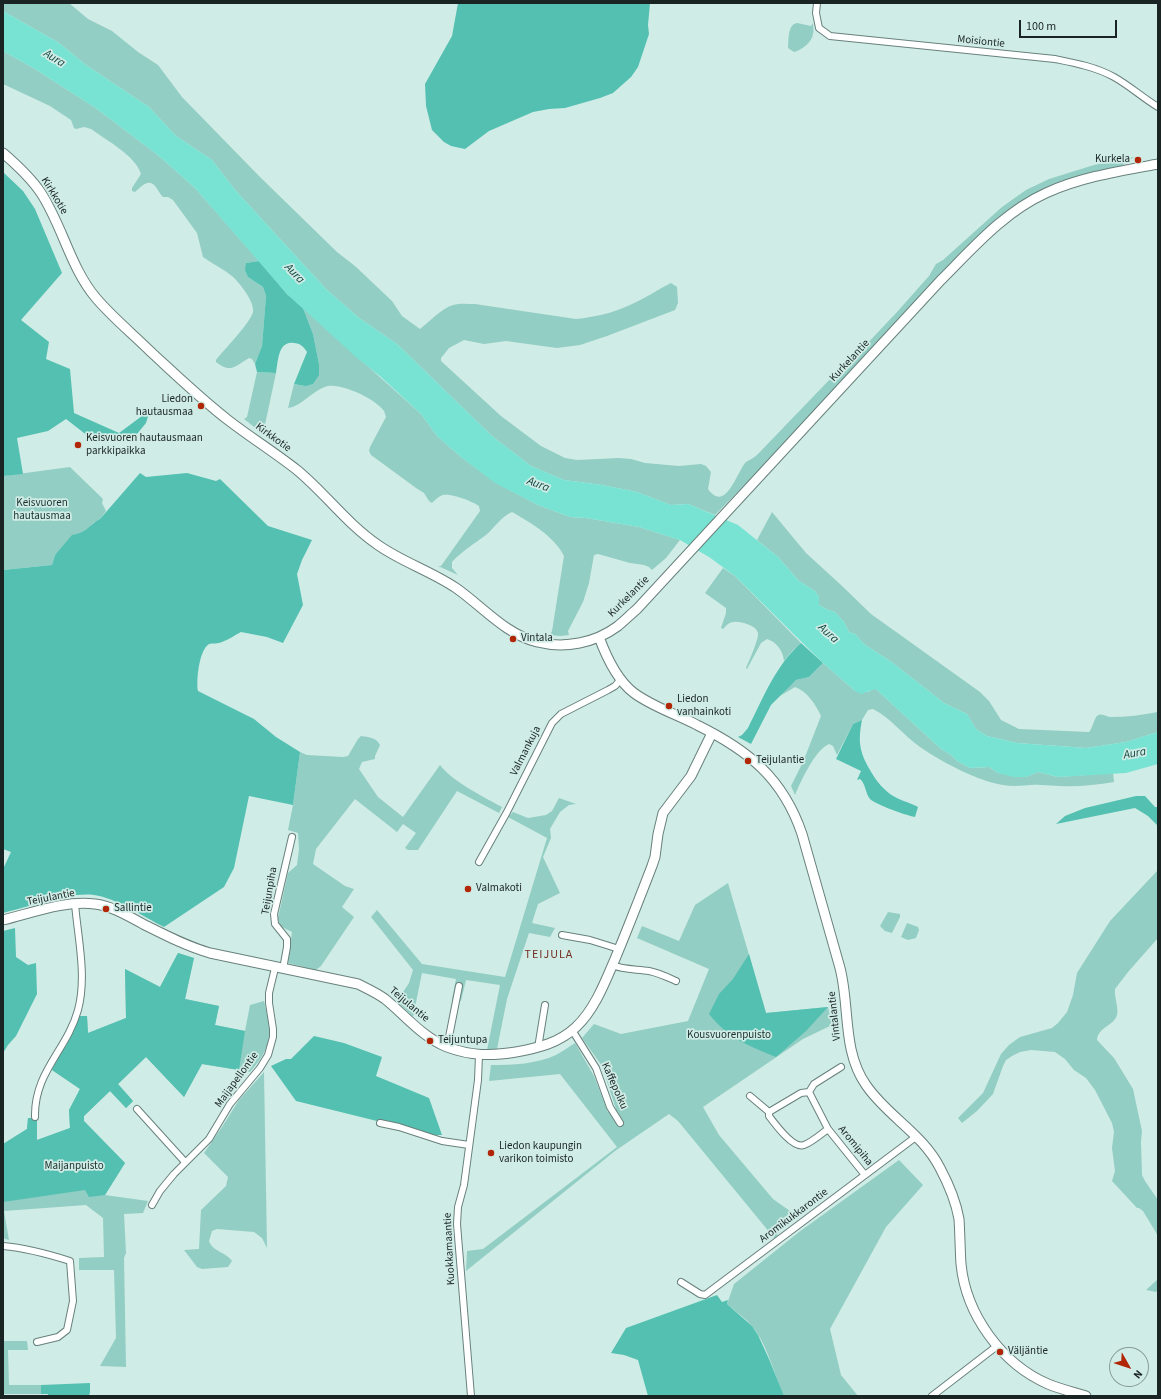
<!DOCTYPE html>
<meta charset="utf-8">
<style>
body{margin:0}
#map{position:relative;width:1161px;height:1399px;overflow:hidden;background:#d0ece6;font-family:"Source Sans 3",sans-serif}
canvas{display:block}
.frame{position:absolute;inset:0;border:4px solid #1a2523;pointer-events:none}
.north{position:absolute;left:1109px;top:1347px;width:40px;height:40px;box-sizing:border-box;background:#d0ece6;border:1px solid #879c98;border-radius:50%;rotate:129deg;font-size:11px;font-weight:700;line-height:16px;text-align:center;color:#1a2523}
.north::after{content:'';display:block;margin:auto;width:14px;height:18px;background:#b22608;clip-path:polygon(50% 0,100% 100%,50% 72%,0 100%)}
.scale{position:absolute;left:1019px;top:20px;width:98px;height:18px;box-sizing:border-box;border:2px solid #1a2523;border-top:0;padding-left:5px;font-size:12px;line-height:14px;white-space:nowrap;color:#1a2523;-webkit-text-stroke:3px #d0ece6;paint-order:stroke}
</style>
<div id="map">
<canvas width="1161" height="1399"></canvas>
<div class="frame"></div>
<div class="north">N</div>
<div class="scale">100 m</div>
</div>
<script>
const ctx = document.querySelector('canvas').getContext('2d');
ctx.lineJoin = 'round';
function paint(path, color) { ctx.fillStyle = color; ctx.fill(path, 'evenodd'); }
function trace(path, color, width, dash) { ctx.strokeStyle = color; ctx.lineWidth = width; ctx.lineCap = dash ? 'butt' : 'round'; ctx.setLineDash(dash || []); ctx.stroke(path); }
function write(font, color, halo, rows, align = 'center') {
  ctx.font = font + ' "Source Sans 3",sans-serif'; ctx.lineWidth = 3.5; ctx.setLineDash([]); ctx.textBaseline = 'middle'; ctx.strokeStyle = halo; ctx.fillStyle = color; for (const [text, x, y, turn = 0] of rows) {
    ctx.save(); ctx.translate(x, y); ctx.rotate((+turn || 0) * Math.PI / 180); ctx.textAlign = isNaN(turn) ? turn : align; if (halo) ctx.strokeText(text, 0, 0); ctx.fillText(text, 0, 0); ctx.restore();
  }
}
paint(new Path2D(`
 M3 3H69L88 19 112 31 138 52 158 65 182 97 259 176 337 252 355 266 392 301 402 316 420 329C430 321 441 309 453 305 460 303 468 304 475 304L576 319C595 317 613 313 630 305 644 299 657 290 671 283L677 287 678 303 675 310 607 336 580 345 557 348 506 341 484 344 464 340 449 348 441 358V361L501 416 541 446 565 458 577 460 619 458 631 459 645 463 679 466 701 464 706 466 711 472 708 489C726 514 737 471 746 462 749 460 754 458 757 455L833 376 863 348 897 312 929 276 936 264 943 260 1002 207 1026 190 1049 179 1094 165 1134 157 1120 167 1056 183 1030 199 980 236 957 257 919 300 754 475 715 515 688 504 671 505 637 492 602 485 564 480 531 466 492 436 397 344 359 318 326 289 236 191 212 160 176 136 149 107 86 65 59 43 3 11Z
 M797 23 811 26 813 23C813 26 814 31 813 34 812 42 802 50 794 52L788 48C789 40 787 25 797 23Z
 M3 51 35 69 97 109 159 156 195 188 259 261 246 263 248 277 263 287 266 296 262 346 255 364 252 359 249 358C235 366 231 374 216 362V360C223 351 251 322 253 312 255 302 239 282 232 276 223 269 213 264 203 257L197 233 173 200 168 197H163C159 193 158 189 155 186 148 178 141 187 135 192L132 191V188L141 174C136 156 106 140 91 129L84 127 76 129 74 128 71 120 50 106 3 84Z
 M303 308 421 414 437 436 461 457 496 483 538 505 570 517 586 518 639 527 680 540 666 558 652 570 649 567 644 565 630 563 598 554 594 555 589 583 583 602 568 631 569 635 560 636 550 635 552 631 564 556C554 536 531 523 512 512 501 517 495 527 486 535 474 544 462 551 452 562V568L458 575 438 566H441L480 511 479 506C472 501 451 493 443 495 439 496 435 500 432 503L429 501 424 493 416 488 371 455 369 451 370 447 386 417C386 416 384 411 384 411 376 399 342 383 328 386 314 389 301 407 288 408L294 384 305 386 319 364 313 334Z
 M257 372 276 373 263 434 244 419 247 417Z
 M70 467 103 499 102 503 106 511 100 519 93 523 87 530 79 534 55 555 52 565 3 570V476Z
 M772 512 806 553 841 585 871 614 980 692 989 701 1001 720 1019 729 1089 732C1092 729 1095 717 1097 716 1102 712 1106 717 1111 717 1127 717 1142 715 1158 712V732L1126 742 1086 748 1017 743 987 736 976 729 967 714 944 703 893 663 864 644 855 634 849 632 844 622 835 612 828 610 819 605V597L815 591 799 581 778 557 757 540Z
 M723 568 735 576 801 643 793 650 784 661C783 651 777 642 767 639L761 643 747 669 746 668C749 661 759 639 758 633 756 625 740 621 733 622 728 623 726 626 723 629L721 628 726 613V608L705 593Z
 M823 663 855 691 868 692 875 688 878 691 940 748 951 755 957 761 970 768 989 767 998 773 1026 777 1038 772 1058 777 1113 773 1114 782C1096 785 1077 787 1060 786 1053 786 1048 785 1041 785 1032 784 1023 786 1014 786 986 786 943 763 920 747 903 735 891 718 873 709L868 710 862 720 853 724 837 755 833 746 829 744C815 750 801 781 795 795L791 786 803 762 821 716C816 705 807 691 795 687L780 696 788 687 796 680 809 677Z
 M361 736C369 737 377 738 380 745L375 756V759L362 762 359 769 378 797 403 817 440 765C453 782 482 796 502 807L499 813 457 791 418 850H408L405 848 416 833 403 824 397 832 355 799 316 849 313 864 345 886 354 889 342 907 354 917 321 966 316 970 288 963 292 932 280 926 278 918 288 873 297 865 299 849 298 833 288 830 293 805 300 752 307 755 343 757 348 756 358 739Z
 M559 798 576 804 569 805 560 812 550 829 551 838 543 857 560 893 538 904 532 923 555 928 550 937 529 933 507 999 497 1049 487 1050 500 985 466 980 461 1001 452 1000 456 979 422 973 413 1017 397 1001 409 983 413 970 371 917 377 910 422 964 505 977 547 838 508 817 513 812 528 818 546 815 552 811Z
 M1158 870V938L1128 972 1115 989C1114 998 1119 1007 1117 1015 1114 1026 1098 1027 1097 1040L1114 1058 1133 1089 1142 1131 1141 1142 1142 1175 1145 1181 1158 1200V1236L1143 1211 1139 1208H1137L1112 1181 1115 1171 1112 1148 1114 1132 1112 1123 1095 1090 1086 1078 1074 1070 1065 1059 1055 1052 1031 1050 1020 1052 1012 1056 1006 1060 1003 1066 993 1094 977 1111 962 1123 958 1118 983 1093 1001 1054 1009 1045 1020 1037 1052 1028 1058 1023 1067 1012 1073 995 1077 973 1110 921Z
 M728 883 766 1013 828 1007 832 1025 803 1039 703 1107 719 1135 773 1199 790 1211 775 1239 678 1121 669 1114 615 1151 466 1271 467 1251 483 1249 617 1147 560 1074 489 1081 491 1065C513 1065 537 1064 556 1055 563 1051 569 1047 575 1043L594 1076 608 1112 616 1109 602 1066 582 1038 594 1024 621 1034 688 1021 709 969 637 938 642 926 679 941 695 905Z
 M888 912 900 914V917L892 933 885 931 880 926Z
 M907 923 918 927 919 930 916 938 908 940 901 937Z
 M178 953 194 958 185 999 219 1006 215 1025 245 1031 250 1005 264 1001C272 1033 273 1046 250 1072L202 1064 184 1097 146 1057 118 1084 133 1101 126 1108 110 1091 84 1116V1121L125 1163 105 1195 148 1201 143 1213 124 1214 126 1253 124 1258 126 1367 100 1366 116 1338 114 1270H79V1258L104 1257 103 1218 86 1205 4 1211 9 1240 5 1239 3 1236V1144L27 1129 28 1118 37 1140 70 1128 69 1110 80 1089 52 1070 80 1016H87L88 1033 126 1018 125 969 160 987Z
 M264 1072 267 1248 262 1238 254 1232 217 1229 212 1231 209 1241C213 1252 226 1252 232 1261L228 1267 202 1269 197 1267 184 1250 199 1249 201 1210 226 1186 228 1177 204 1153 222 1127 239 1100Z
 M899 1160 923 1185 886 1227 830 1329 841 1375 858 1396H784C774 1374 767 1343 751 1325 744 1317 735 1311 727 1304L734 1284 799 1232Z
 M1158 1279V1290L1156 1292 1146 1290Z
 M3 1341H27L28 1350H8L9 1385H41V1394H3Z`), '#92cec4');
paint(new Path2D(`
 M458 3H650L648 25 649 34 638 67 631 77 613 93 600 98 565 108 549 109 533 112 489 131 465 149 451 146 444 142 432 130 426 106 425 84 452 36Z
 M3 172 23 191 35 209 62 273 21 320 49 342 46 359 70 369 74 413 119 433 150 410 146 423 137 434 93 440 66 419 48 431 17 438 23 474 3 476Z
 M259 261 287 294 303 308 313 334 319 364V375L313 384 305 386 294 384 307 352C304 347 300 343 294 343 278 340 278 362 276 373L257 372 255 364 262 346 266 296 263 287 248 277 245 270 246 263Z
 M140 473 146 477 187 473 216 481 220 479 268 526 312 540 302 560 297 574 303 605 283 643 267 637 241 632C235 635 228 640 222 642 218 644 213 643 209 644 199 650 196 681 198 691L254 719 276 737 300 752 293 805 249 796 234 868 224 887 164 927C144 917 116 898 94 895 68 892 29 907 3 913V869L11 852 3 849V570L52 565 55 555 72 535C89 532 87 526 100 519Z
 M801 643 823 663 809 677 796 680 771 705 751 744 738 737 742 735 748 728C763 698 776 665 801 643Z
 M862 720C858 741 859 751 870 770 875 779 881 787 890 794 898 800 909 802 918 807L915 817C905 815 877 805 870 799 865 793 866 784 860 779L857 780 861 771 836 759 853 724Z
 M1136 796H1145L1155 807H1158V826L1148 816 1135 808 1056 824 1065 816 1085 808Z
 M15 928 16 957 28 965 36 963 37 994 16 1036 8 1045 3 1053V931Z
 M178 953 194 958 185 999 219 1006 215 1025 245 1031 239 1070 202 1064 184 1097 146 1057 118 1084 133 1101 126 1108 110 1091 84 1116V1121L125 1163 105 1195 89 1197 85 1190 3 1202V1144L27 1129 28 1118H37V1140L70 1128 69 1110 80 1089 52 1070 80 1016H87L88 1033 126 1018 125 969 160 987Z
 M749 954 766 1013 828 1007 806 1031 776 1057C749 1046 728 1038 709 1014L719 994 733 979Z
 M314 1036 344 1043 382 1057 376 1076 429 1098 442 1135H434L404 1126 381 1122 296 1101 271 1066 286 1059H291Z
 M717 1295 722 1302 728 1300 727 1304 752 1326 758 1335 769 1359 784 1396H648L638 1360 624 1355 611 1353 626 1328Z
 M90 1383V1392L89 1396H48V1394H41V1385Z`), '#53c0b1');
paint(new Path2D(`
 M3 11 59 43 86 65 149 107 176 136 212 160 236 191 326 289 359 318 397 344 492 436 531 466 564 480 602 485 637 492 671 505 688 504 738 525 778 557 799 581 815 591 819 597V605L828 610 835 612 844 622 849 632 855 634 864 644 893 663 944 703 967 714 976 729 987 736 1017 743 1086 748 1126 742 1158 732V764L1126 773 1058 777 1038 772 1026 777H1014L998 773 989 767 970 768 957 761 951 755 940 748 878 691 875 689 861 694 855 691 823 663 735 576 709 557 680 540 639 527 586 518 570 517 538 505 495 483 461 457 437 436 421 414 381 377 356 357 287 294 195 188 159 156 97 109 35 69 3 51Z`), '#78e3d3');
const street = new Path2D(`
 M817 3 816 13 819 28 830 36 1055 59C1075 63 1096 67 1114 77 1130 86 1143 98 1158 107
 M479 862 507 812 552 723 561 714 608 690 615 686 621 679
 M562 935 590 940 619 949
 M612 965C624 970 637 969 649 971 659 973 667 977 676 981
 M283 969 287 947V939L275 924 274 914 292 837
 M572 1030 596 1068 610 1107 620 1123
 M447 1047 459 986
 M538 1048 545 1005
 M809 1092 814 1084 841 1067
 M750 1096 769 1112
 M137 1109 185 1162
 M35 1117C34 1072 67 1050 78 1010 87 976 78 939 75 904
 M380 1123 399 1127 442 1141 469 1145
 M828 1129 809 1092 801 1093 769 1112V1116C775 1124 793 1149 804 1145 812 1142 821 1134 828 1129L865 1175
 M152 1205 160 1191 174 1174 209 1139 230 1104 260 1068 268 1055 273 1037V1029L269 1003V993L275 968
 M3 1246C26 1248 48 1254 70 1261L73 1301 67 1330 58 1337 37 1342
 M681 1282 700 1294 705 1295 917 1136
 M471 1396 457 1224 458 1207 464 1185 478 1080 479 1055
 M932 1396 997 1346`);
const secondary = new Path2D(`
 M3 153C17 165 31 178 41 193 63 227 70 267 96 298 113 318 133 334 151 352 176 375 201 399 228 420 250 437 274 452 297 470 325 493 347 524 378 545 402 562 431 571 456 588 482 606 505 634 537 642 565 649 595 643 618 626 624 621 630 615 637 609L941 280C973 248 1004 212 1046 193 1081 177 1120 171 1158 164
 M599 637C606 656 618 681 634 693 653 707 676 714 697 725 748 750 783 778 802 834L840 968C850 1006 842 1051 866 1085 887 1116 922 1133 940 1168 948 1183 956 1202 959 1219 960 1234 960 1249 961 1264 966 1315 1002 1364 1048 1384 1060 1389 1073 1392 1086 1396
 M3 920C32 913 65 900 95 904 112 906 128 916 143 924 165 935 186 946 210 953L358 984C368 989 377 993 385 999 405 1015 422 1037 447 1047 471 1056 491 1056 516 1052 538 1048 559 1043 576 1027 595 1009 605 982 615 959 628 928 640 897 652 866L655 857 658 834 663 813 691 776 712 733`);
trace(street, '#68817c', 8);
trace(secondary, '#68817c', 11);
trace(street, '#fff', 6);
trace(secondary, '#fff', 9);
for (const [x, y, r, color] of [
 [1138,160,4,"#b22608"],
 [201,406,4,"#b22608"],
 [78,445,4,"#b22608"],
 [513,639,4,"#b22608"],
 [669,706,4,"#b22608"],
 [748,761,4,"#b22608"],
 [468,889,4,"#b22608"],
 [106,909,4,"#b22608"],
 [430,1041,4,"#b22608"],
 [491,1153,4,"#b22608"],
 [1000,1352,4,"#b22608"]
]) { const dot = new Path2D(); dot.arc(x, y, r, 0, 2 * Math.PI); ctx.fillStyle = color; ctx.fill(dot); trace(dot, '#d0ece6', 1.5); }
write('11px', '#1a2523', '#d0ece6', [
 ["Moisiontie",981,42,6],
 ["Kirkkotie",54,196,59],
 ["Kurkelantie",850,361,-47],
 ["Kirkkotie",273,438,36],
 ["Kurkelantie",629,597,-45],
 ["Valmankuja",526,751,-63],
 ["Teijunpiha",270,891,-80],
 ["Teijulantie",51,898,-11],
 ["Teijulantie",409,1005,40],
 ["Vintalantie",835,1016,-96],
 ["Maijapellontie",237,1080,-54],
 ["Kaffepolku",614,1086,66],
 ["Aromipiha",855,1146,51],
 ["Aromikukkarontie",794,1216,-37],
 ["Kuokkamaantie",450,1249,-93]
]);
write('11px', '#1a2523', '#d0ece6', [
 ["Kurkela",1130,160,"right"],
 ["Liedon",193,400,"right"],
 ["hautausmaa",193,413,"right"],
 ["Keisvuoren hautausmaan",86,439],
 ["parkkipaikka",86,452],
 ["Vintala",521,639],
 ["Liedon",677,700],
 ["vanhainkoti",677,713],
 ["Teijulantie",756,761],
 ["Valmakoti",476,889],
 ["Sallintie",114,909],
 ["Teijuntupa",438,1041],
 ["Liedon kaupungin",499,1147],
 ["varikon toimisto",499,1160],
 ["Väljäntie",1008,1352]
], 'left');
write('11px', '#1a2e2b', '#d0ece6', [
 ["Keisvuoren",42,504],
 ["hautausmaa",42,517],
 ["Kousvuorenpuisto",729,1036],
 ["Maijanpuisto",74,1167]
]);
write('italic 12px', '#15463f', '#d0ece6', [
 ["Aura",54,59,32],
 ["Aura",294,274,46],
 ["Aura",538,485,21],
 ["Aura",828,634,42],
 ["Aura",1135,754,-10]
]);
ctx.letterSpacing = '1px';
write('12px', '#732e21', '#d0ece6', [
 ["TEIJULA",549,955]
]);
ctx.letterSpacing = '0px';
</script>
